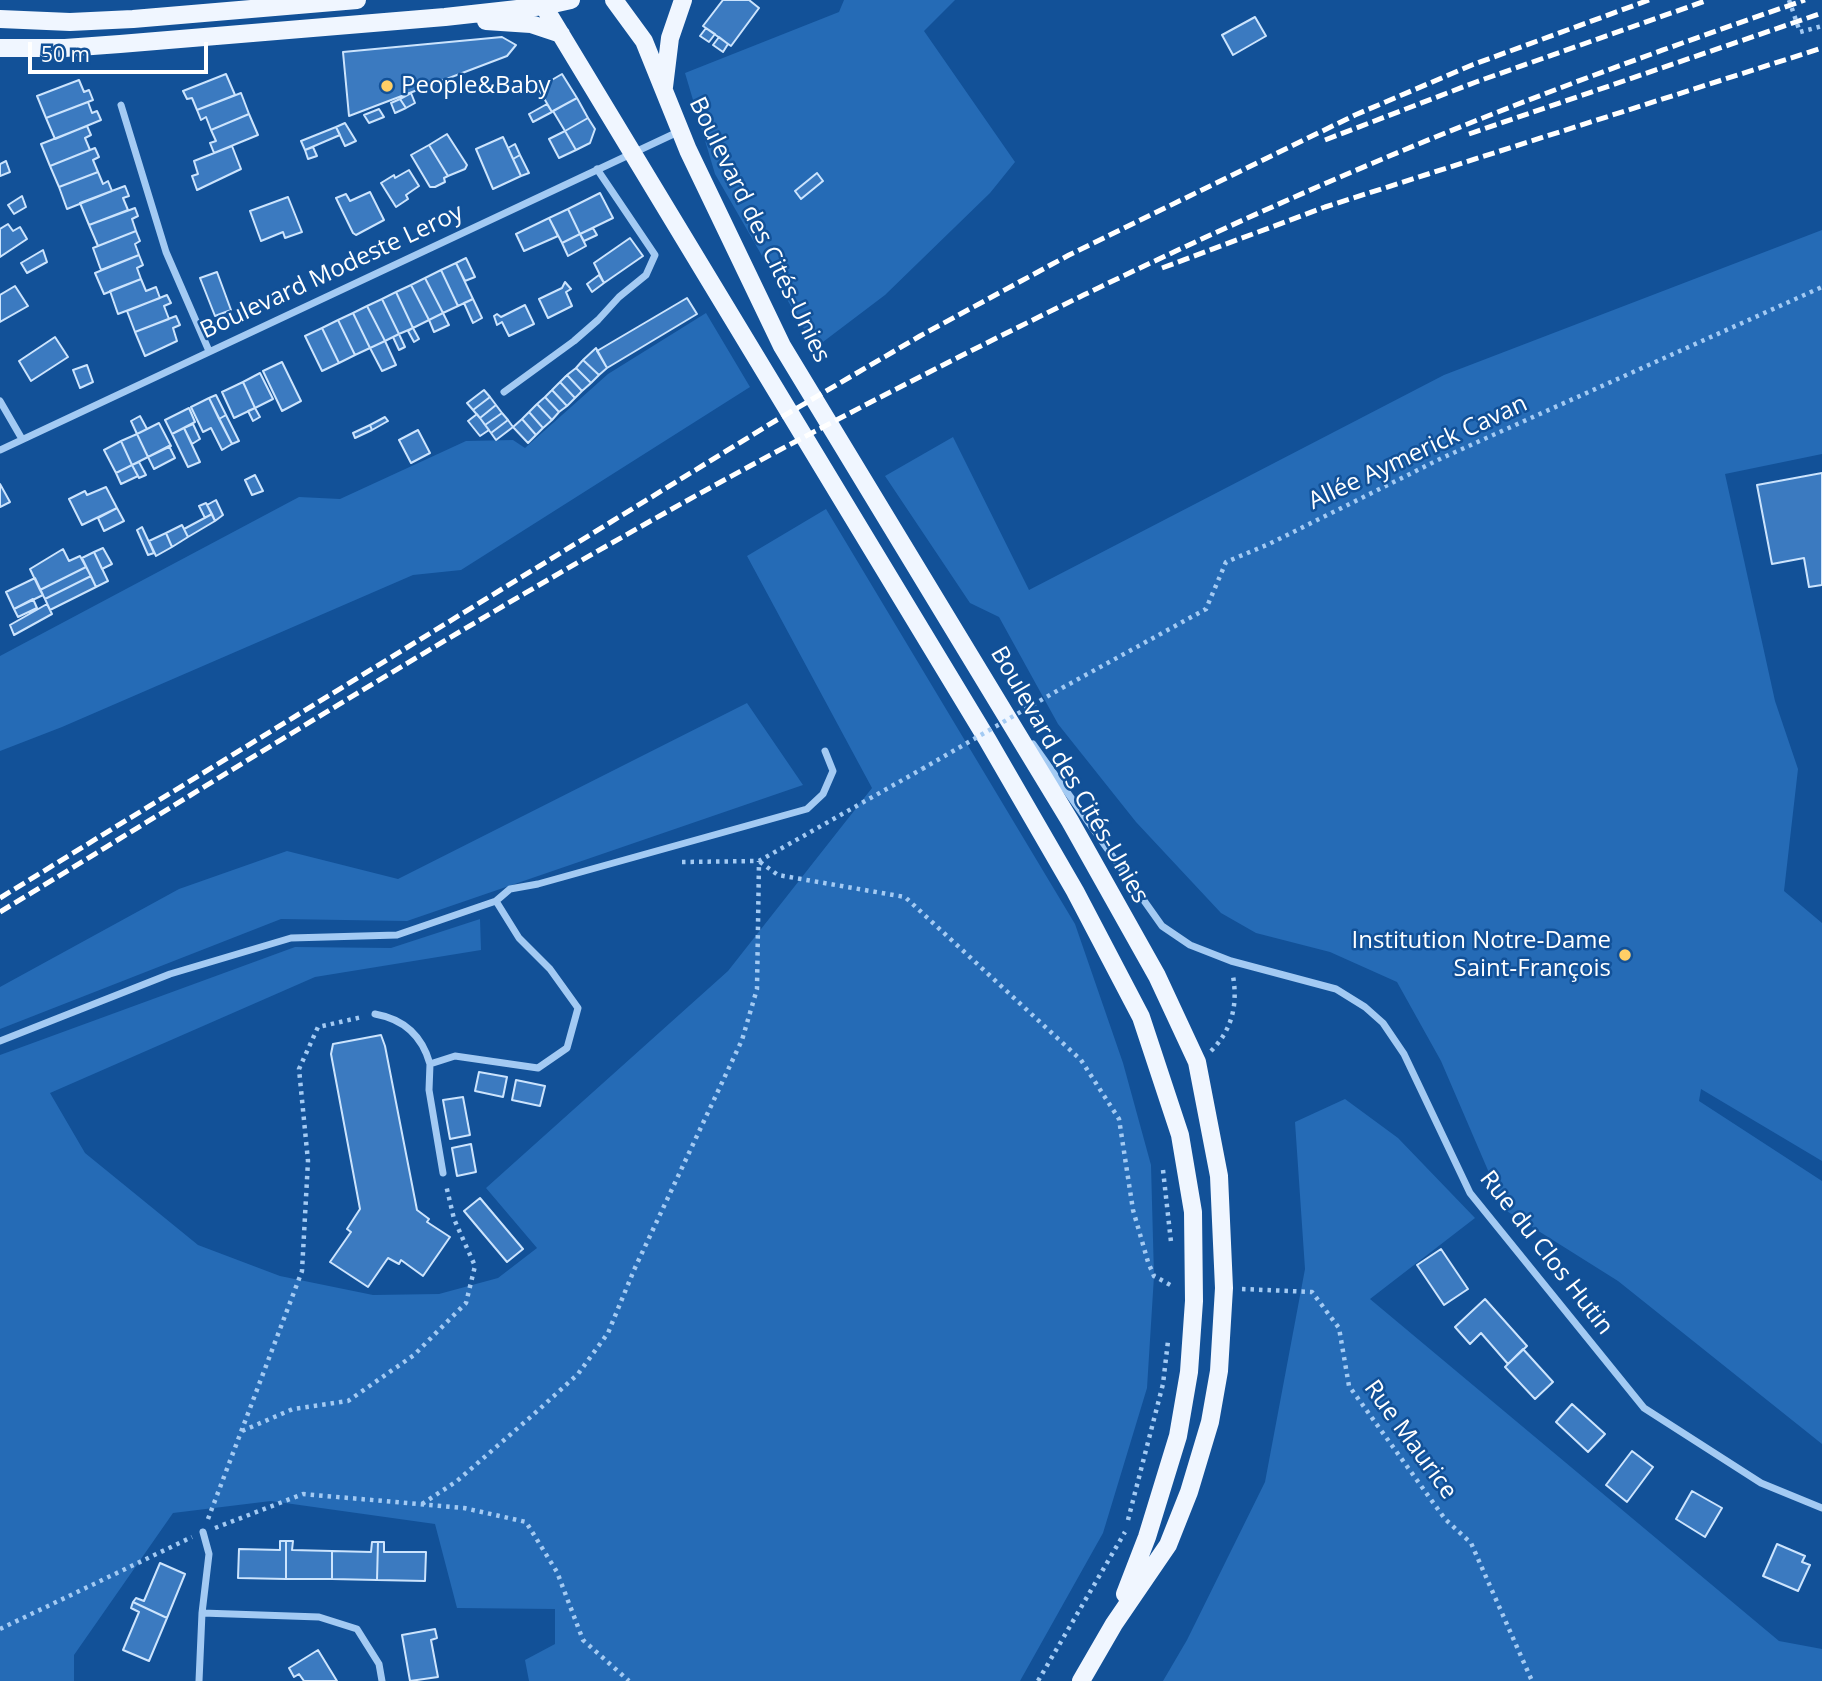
<!DOCTYPE html>
<meta charset="utf-8">
<style>
body{margin:0}
#map{position:relative;width:1822px;height:1681px;overflow:hidden;background:#125198;font-family:"Open Sans",sans-serif}
canvas{display:block}
.scale{position:absolute;left:28px;top:42px;width:180px;height:32px;box-sizing:border-box;border:4px solid #fff;border-top:0;padding-left:9px;font-size:21px;line-height:24px;white-space:nowrap;color:#fff;-webkit-text-stroke:5px #125198;paint-order:stroke}
</style>
<div id="map">
<canvas width="1822" height="1681"></canvas>
<div class="scale">50 m</div>
</div>
<script>
const ctx = document.querySelector('canvas').getContext('2d');
ctx.lineJoin = 'round';
function paint(path, color) { ctx.fillStyle = color; ctx.fill(path, 'evenodd'); }
function trace(path, color, width, dash) { ctx.strokeStyle = color; ctx.lineWidth = width; ctx.lineCap = dash ? 'butt' : 'round'; ctx.setLineDash(dash || []); ctx.stroke(path); }
function write(font, color, halo, rows, align = 'center') {
  ctx.font = font + ' "Open Sans",sans-serif'; ctx.lineWidth = 5; ctx.setLineDash([]); ctx.textBaseline = 'middle'; ctx.strokeStyle = halo; ctx.fillStyle = color; for (const [text, x, y, turn = 0] of rows) {
    ctx.save(); ctx.translate(x, y); ctx.rotate((+turn || 0) * Math.PI / 180); ctx.textAlign = isNaN(turn) ? turn : align; if (halo) ctx.strokeText(text, 0, 0); ctx.fillText(text, 0, 0); ctx.restore();
  }
}
paint(new Path2D(`
 M844 0H955L924 31 1015 162 990 193 885 295 815 348 715 174 685 73 839 12Z
 M1822 230V454L1725 474 1775 701 1798 769 1784 891 1822 923V1161L1701 1089 1699 1101 1822 1181V1444L1618 1281 1505 1210 1441 1061 1397 982 1330 952 1256 933 1221 913 1136 822 1058 724 999 617 970 603 885 476 953 437 1029 590 1444 375Z
 M706 313 750 387 461 570 413 575 62 727 0 751V656L299 497 340 499 466 441 513 440 525 448 608 374Z
 M826 509 1075 924 1123 1063 1151 1165 1154 1276 1147 1388 1103 1533 1020 1681H529L525 1660 555 1644V1609L457 1608 435 1524 271 1501 173 1513 74 1655V1681H0V1055L295 947 391 948 480 919 481 950 315 977 50 1093 85 1153 198 1245 280 1276 373 1295 439 1294 498 1278 537 1248 486 1188 728 971 872 788 747 556Z
 M747 703 803 785 407 921 281 919 0 1029V987L179 889 287 851 398 879Z
 M1345 1099 1398 1138 1475 1218 1370 1299 1779 1641 1822 1649V1681H1163L1187 1640 1265 1482 1305 1269 1295 1122Z`), '#256bb6');
const building = new Path2D(`
 M723 0H749L759 8 731 46 703 26Z
 M1255 17 1266 36 1233 55 1222 35Z
 M706 28 715 34 709 42 700 36Z
 M502 37 516 45 507 56 349 116 343 52Z
 M719 37 728 44 723 52 713 45Z
 M226 74 235 95 197 110 192 98 187 99 183 91Z
 M562 74 577 98 552 112 538 88Z
 M79 80 84 92 89 90 93 100 46 118 37 96Z
 M241 93 249 114 211 130 206 117 201 120 197 110Z
 M411 93 415 103 406 108 400 99Z
 M577 98 588 118 565 131 553 111Z
 M400 99 406 108 395 113 391 103Z
 M88 102 92 113 97 111 101 120 55 139 46 118Z
 M547 104 552 112 533 122 529 114Z
 M379 109 384 117 369 123 364 115Z
 M249 114 258 135 214 153 210 143 216 141 211 130Z
 M588 118 595 129 590 143 576 150 565 131Z
 M345 123 356 141 345 146 336 127Z
 M87 126 91 135 85 138 90 150 50 166 41 144Z
 M336 127 340 135 305 150 301 141Z
 M565 131 576 150 559 158 549 139Z
 M447 134 467 165 465 169 448 176 429 145Z
 M503 137 521 176 493 189 476 149Z
 M515 144 520 155 513 159 508 148Z
 M429 145 448 176 444 178 445 182 435 187H430L411 155Z
 M232 146 241 169 197 190 192 176 198 174 194 161Z
 M313 147 317 156 308 159 305 150Z
 M95 148 99 157 93 160 98 172 59 187 50 166Z
 M520 155 529 173 521 176 513 159Z
 M6 161 10 172 0 176V164Z
 M409 170 419 186 406 195 408 199 396 207 381 183 394 175 395 178Z
 M98 172 103 184 108 181 112 191 67 209 59 187Z
 M817 173 823 181 801 199 795 191Z
 M125 186 129 196 123 198 128 210 89 225 80 203Z
 M370 192 384 220 356 235 353 233 336 198 346 194 350 201Z
 M600 193 613 218 580 234 568 209Z
 M22 196 26 207 14 214 8 205Z
 M288 197 302 232 285 238 283 232 261 241 250 211Z
 M135 208 138 216 132 219 136 231 98 246 89 225Z
 M568 209 580 234 562 243 549 218Z
 M549 218 558 236 524 251 516 234Z
 M8 224 13 231 20 227 27 239 0 257V229Z
 M593 228 597 235 584 241 580 234Z
 M136 231 140 241 135 244 139 255 101 270 93 248Z
 M580 234 586 246 568 256 562 243Z
 M630 238 643 256 604 283 594 263Z
 M43 250 47 262 27 273 21 263Z
 M139 255 143 265 137 268 141 279 104 294 95 273Z
 M466 258 475 277 465 281 456 263Z
 M456 263 473 299 458 306 441 270Z
 M441 270 458 306 443 313 425 278Z
 M217 272 231 310 215 316 200 278Z
 M599 275 604 283 592 292 587 284Z
 M425 278 443 313 429 320 411 285Z
 M141 279 146 291 156 287 160 298 118 314 110 291Z
 M565 282 571 289 566 292 572 306 548 318 539 299 562 288Z
 M411 285 429 320 413 328 396 292Z
 M15 286 28 306 0 322V295Z
 M396 292 413 328 399 334 382 299Z
 M167 295 171 303 164 306 169 319 135 332 127 311Z
 M687 298 697 314 607 368 597 351Z
 M382 299 399 334 385 341 367 306Z
 M473 299 482 318 473 323 464 303Z
 M525 305 534 324 509 336 502 322 497 325 494 316 497 314 501 317Z
 M367 306 385 341 370 348 353 313Z
 M353 313 370 348 355 355 338 320Z
 M443 313 449 325 434 332 429 320Z
 M176 316 180 325 173 328 177 341 145 356 135 332Z
 M338 320 355 355 339 363 322 328Z
 M322 328 339 363 322 371 305 336Z
 M413 328 419 339 414 342 408 331Z
 M399 334 405 347 399 350 393 337Z
 M55 337 68 357 31 381 19 361Z
 M385 341 396 365 382 371 370 348Z
 M596 348 607 368 599 375 583 360Z
 M583 360 599 375 591 383 576 368Z
 M282 362 301 401 282 411 263 371Z
 M87 365 93 382 80 388 73 370Z
 M576 368 591 383 582 391 567 375Z
 M260 373 273 399 255 408 243 382Z
 M567 375 582 391 575 398 560 382Z
 M243 382 255 408 234 418 222 392Z
 M560 382 575 398 567 406 552 390Z
 M484 390 490 397 473 410 467 403Z
 M552 390 567 406 559 412 545 397Z
 M216 395 226 415 219 419 209 398Z
 M490 397 496 405 480 418 473 410Z
 M545 397 559 412 552 420 537 404Z
 M209 398 232 444 222 450 211 428 203 432 191 407Z
 M537 404 552 420 543 428 529 412Z
 M496 405 502 413 485 425 480 418Z
 M189 408 195 422 172 434 165 420Z
 M255 408 260 417 253 421 248 411Z
 M529 412 543 428 536 435 522 419Z
 M502 413 508 420 491 433 485 425Z
 M477 414 489 430 480 436 468 421Z
 M226 415 239 441 232 444 219 419Z
 M140 416 147 429 137 434 131 421Z
 M385 417 388 421 372 430 370 425Z
 M522 419 536 435 528 443 513 427Z
 M508 420 513 427 496 440 491 433Z
 M159 423 171 446 148 457 137 434Z
 M193 424 200 439 192 444 184 428Z
 M370 425 372 430 355 438 353 433Z
 M184 428 200 462 188 467 172 434Z
 M418 430 430 453 411 463 399 440Z
 M137 434 148 457 132 465 121 441Z
 M121 441 132 465 116 473 104 450Z
 M169 446 175 458 154 469 148 457Z
 M139 462 146 475 139 478 132 465Z
 M132 465 138 476 121 484 116 473Z
 M1822 473V585L1809 587 1804 558 1772 564 1757 485Z
 M255 475 263 491 252 495 245 480Z
 M0 484 10 502 0 507Z
 M106 487 117 508 82 525 69 499 85 491 87 495Z
 M216 500 223 515 215 521 207 505Z
 M206 503 212 514 205 518 199 506Z
 M117 508 124 521 104 531 98 518Z
 M212 514 215 521 188 537 184 529Z
 M182 525 188 537 172 547 166 533Z
 M142 527 154 553 148 555 137 530Z
 M166 533 172 547 156 556 149 541Z
 M103 548 112 564 102 569 94 552Z
 M63 549 69 561 80 556 86 567 40 590 30 569Z
 M94 552 108 581 96 587 82 558Z
 M86 567 91 576 45 599 40 590Z
 M91 576 96 587 50 610 45 599Z
 M35 578 43 595 14 609 6 592Z
 M33 599 37 608 18 617 14 609Z
 M47 604 52 614 14 635 10 625Z
 M381 1035 385 1046 417 1210 429 1219 427 1222 450 1237 423 1276 401 1260 399 1264 388 1258 368 1287 330 1262 351 1232 347 1229 360 1209 331 1054 333 1044Z
 M479 1072 507 1077 503 1097 475 1091Z
 M516 1080 545 1086 540 1106 512 1100Z
 M463 1097 470 1135 450 1139 443 1100Z
 M471 1144 476 1172 457 1176 452 1148Z
 M480 1198 523 1249 507 1262 464 1211Z
 M1441 1249 1468 1289 1444 1305 1417 1265Z
 M1485 1299 1527 1346 1508 1364 1481 1333 1470 1344 1455 1327Z
 M1523 1349 1553 1382 1535 1399 1505 1367Z
 M1572 1404 1605 1434 1588 1452 1556 1422Z
 M1632 1451 1653 1467 1627 1502 1606 1485Z
 M1692 1491 1722 1508 1705 1537 1676 1519Z
 M280 1541H286V1579L238 1578 239 1549 280 1550Z
 M286 1541H293L292 1550 332 1551V1579H286Z
 M372 1542H378L377 1580 332 1579V1551L371 1552Z
 M378 1542H384V1552H426L425 1581 377 1580Z
 M1777 1544 1805 1556 1802 1562 1810 1565 1798 1591 1763 1576Z
 M160 1563 185 1574 167 1618 133 1602 136 1598 144 1601Z
 M133 1602 167 1618 149 1661 123 1650 139 1612 131 1608Z
 M435 1629 437 1638 431 1640 438 1677 410 1681 402 1635Z
 M318 1650 337 1681H304L299 1674 294 1677 289 1668Z`);
paint(building, '#3b7ac0');
trace(building, '#cce4fd', 2);
trace(new Path2D(`
 M1789 0 1800 32 1822 26
 M1062 688 1206 609 1226 562 1269 544 1442 458 1822 287
 M682 862 759 861 922 769
 M760 862 778 875 905 897 1081 1060 1119 1119 1133 1210 1148 1262 1154 1276 1174 1287
 M1211 1051C1232 1030 1238 1005 1233 976
 M1163 1170 1171 1242
 M1242 1289 1312 1292 1339 1328 1349 1386 1445 1519 1471 1543 1532 1681
 M242 1431 293 1409 348 1401 414 1355 466 1303 475 1266 454 1219 446 1185
 M422 1504 457 1481 534 1414 578 1374 608 1333 634 1270 742 1040 757 989 759 861
 M208 1519 302 1271 308 1161 299 1069 318 1027 362 1017
 M1128 1520 1163 1384 1168 1341
 M215 1528 303 1494 464 1508 526 1522 557 1572 583 1640 629 1681
 M0 1629 192 1537
 M1038 1681 1125 1532`), '#a3caf3', 4.5, [3.5, 5]);
trace(new Path2D(`
 M121 105 166 252 209 351
 M504 392 574 341 598 320 619 297 646 275 655 255 597 169
 M0 401 22 439
 M0 450 680 131
 M1033 744 1162 926 1190 945 1231 961 1336 989 1365 1007 1383 1023 1404 1054 1470 1193 1644 1408 1761 1483 1822 1508
 M375 1014C403 1019 422 1035 430 1064
 M0 1041 170 974 291 938 397 935 496 901 510 889 538 884 807 809 823 794 833 771 825 751
 M443 1173 429 1090 430 1064 455 1056 538 1068 567 1048 578 1008 550 969 519 938 496 901
 M202 1613 319 1617 357 1629 379 1664 382 1681
 M199 1681 202 1613 209 1554 203 1532`), '#a3caf3', 7);
trace(new Path2D(`
 M540 0 987 739 1075 891 1141 1017 1180 1135 1193 1212 1194 1301 1189 1372 1178 1436 1147 1537 1125 1594
 M614 0 644 41 688 150 782 346 1070 821 1157 976 1197 1062 1219 1176 1224 1288 1219 1371 1210 1422 1189 1492 1168 1545 1114 1624 1081 1681
 M0 19 70 22 133 19 357 0
 M486 21 531 24 561 34
 M0 48H65L120 44 445 17 544 6 571 0
 M664 87 670 38 683 0`), '#f0f6ff', 18);
trace(new Path2D(`
 M1469 134 1822 13
 M1325 140 1476 82 1708 0
 M1162 268 1325 207 1822 48
 M0 898 775 421 920 336 1069 255 1355 115 1472 65 1649 0
 M0 912C261 753 519 589 789 445 999 334 1213 228 1433 138 1555 88 1680 43 1805 0`), '#fff', 5, [12, 5]);
trace(new Path2D(`
 M922 769 1062 688`), '#a3caf3', 4.5, [3.5, 5]);
for (const [x, y, r, color] of [
 [387,86,7,"#ffce66"],
 [1625,955,7,"#ffce66"]
]) { const dot = new Path2D(); dot.arc(x, y, r, 0, 2 * Math.PI); ctx.fillStyle = color; ctx.fill(dot); trace(dot, '#125198', 2.5); }
write('24px', '#fff', '#125198', [
 ["People&Baby",401,86],
 ["Institution Notre‐Dame",1611,941,"right"],
 ["Saint‐François",1611,969,"right"]
], 'left');
write('24px', '#fff', '#125198', [
 ["Boulevard des Cités-Unies",759,230,64],
 ["Boulevard Modeste Leroy",332,272,-25],
 ["Allée Aymerick Cavan",1418,453,-25],
 ["Boulevard des Cités-Unies",1069,775,60],
 ["Rue du Clos Hutin",1546,1253,52],
 ["Rue Maurice",1410,1440,54]
]);
</script>
